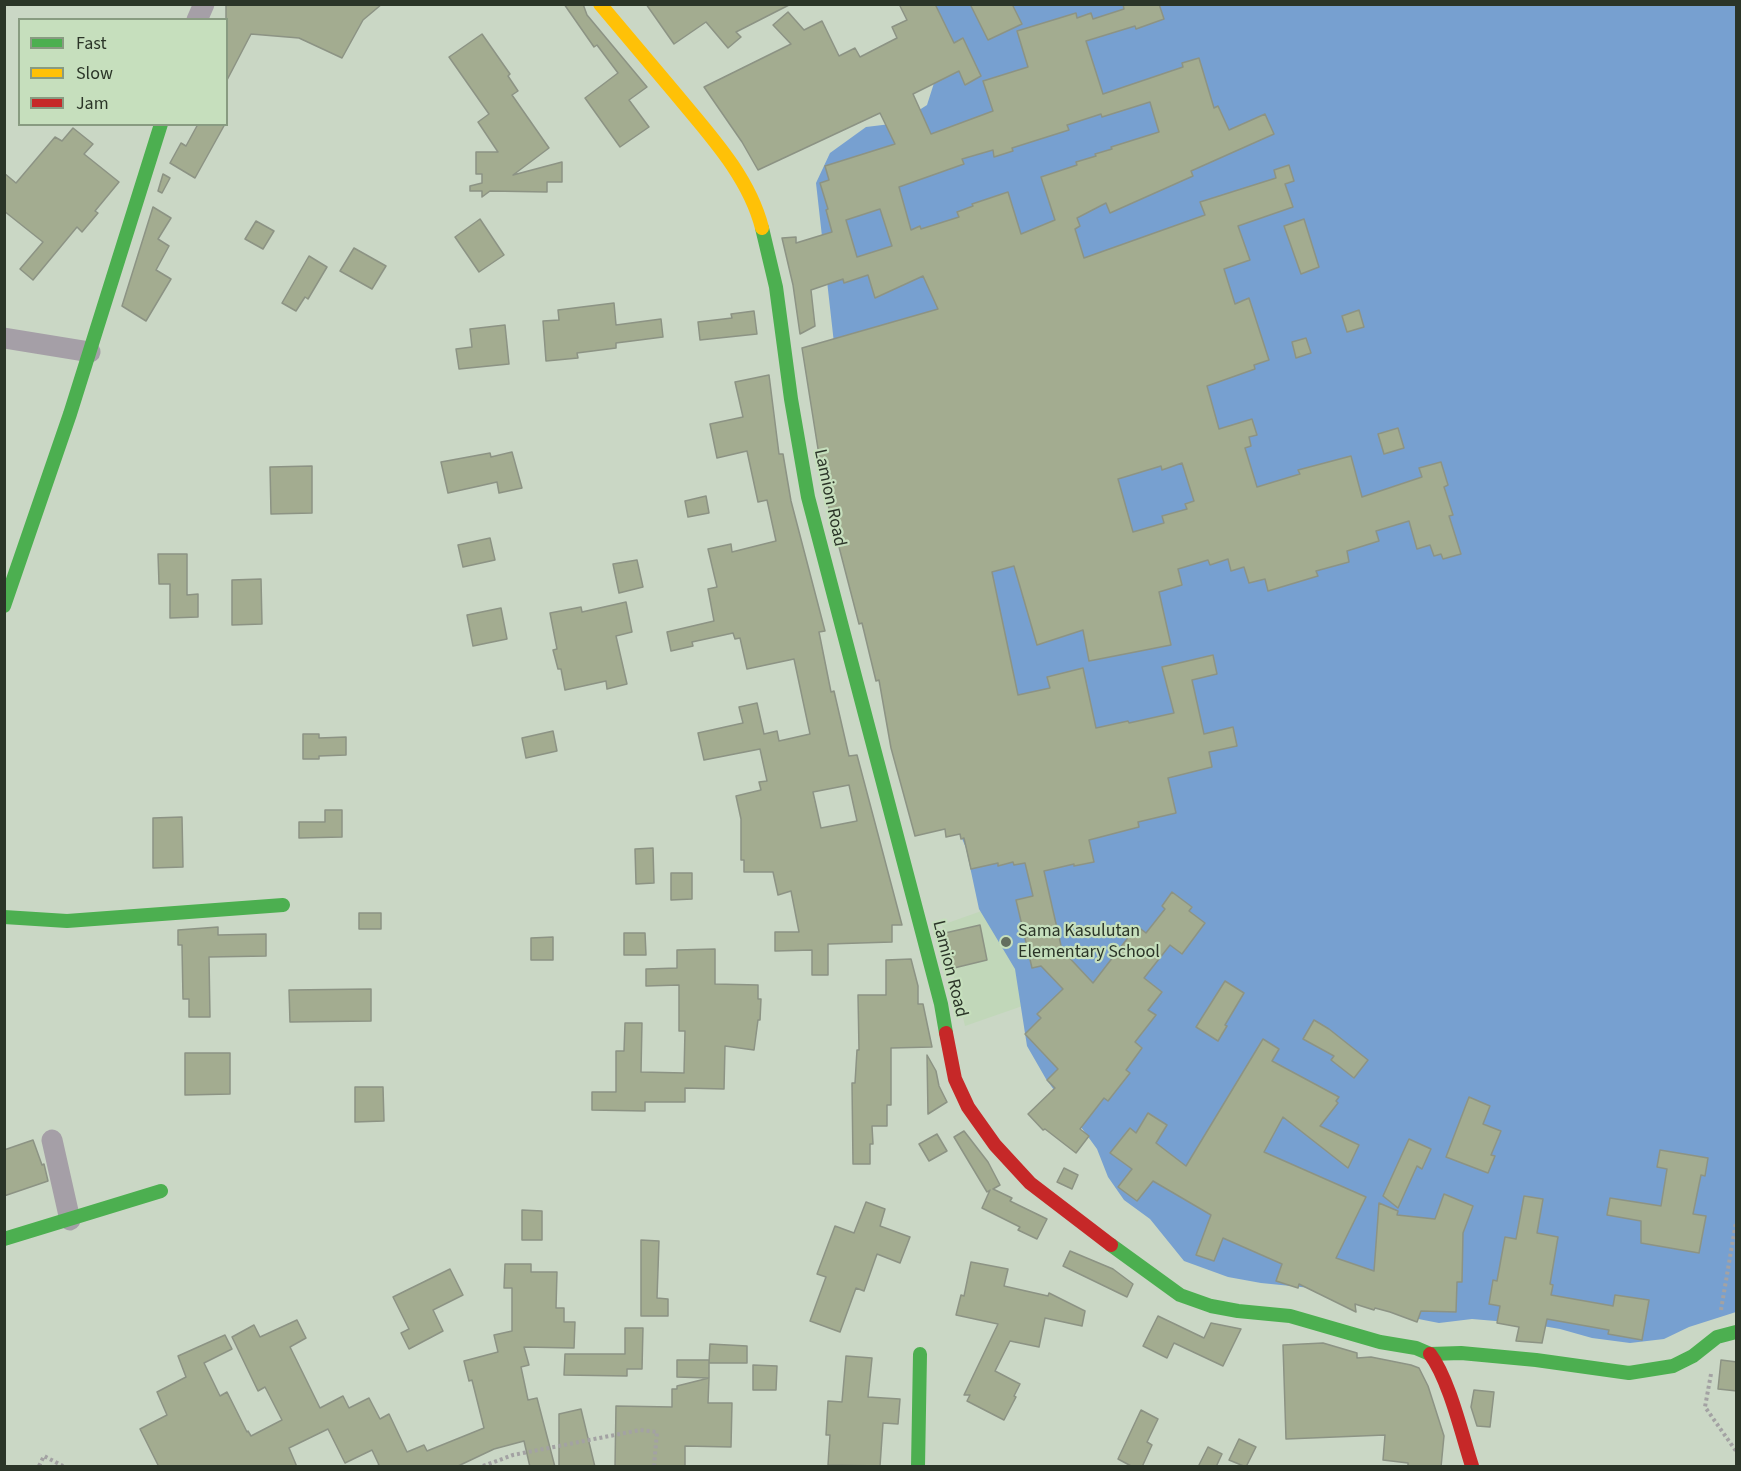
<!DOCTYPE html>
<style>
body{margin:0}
#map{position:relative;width:1741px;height:1471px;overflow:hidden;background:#cad7c5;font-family:"Source Sans 3",sans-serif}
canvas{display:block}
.frame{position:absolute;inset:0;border:6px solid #2b3528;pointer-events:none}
.legend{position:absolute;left:18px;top:18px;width:210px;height:108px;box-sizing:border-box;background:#c6dfbd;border:2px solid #889b81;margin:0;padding:8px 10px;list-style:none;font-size:18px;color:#2b3528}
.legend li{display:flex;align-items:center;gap:12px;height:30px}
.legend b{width:30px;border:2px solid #889b81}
</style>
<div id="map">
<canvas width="1741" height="1471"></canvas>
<div class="frame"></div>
<ul class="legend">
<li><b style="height:8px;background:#4caf50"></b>Fast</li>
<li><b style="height:8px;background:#ffc107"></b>Slow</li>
<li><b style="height:8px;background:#c62828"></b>Jam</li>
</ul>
</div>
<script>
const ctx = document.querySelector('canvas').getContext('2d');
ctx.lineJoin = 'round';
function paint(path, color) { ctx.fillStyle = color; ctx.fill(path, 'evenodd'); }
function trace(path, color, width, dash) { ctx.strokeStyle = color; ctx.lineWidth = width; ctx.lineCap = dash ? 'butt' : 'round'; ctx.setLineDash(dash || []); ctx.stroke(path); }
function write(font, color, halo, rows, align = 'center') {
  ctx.font = font + ' "Source Sans 3",sans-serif'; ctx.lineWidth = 4.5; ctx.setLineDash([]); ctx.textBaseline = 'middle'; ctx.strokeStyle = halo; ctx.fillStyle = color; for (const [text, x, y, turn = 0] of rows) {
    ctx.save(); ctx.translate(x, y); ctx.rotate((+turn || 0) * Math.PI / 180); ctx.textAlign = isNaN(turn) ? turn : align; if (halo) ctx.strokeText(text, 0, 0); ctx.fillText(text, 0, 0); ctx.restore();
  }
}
paint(new Path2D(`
 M1049 887 1031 1003 965 1026 942 925Z`), '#c1d7b9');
paint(new Path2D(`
 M900 5H1736V1312L1689 1327 1664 1339 1630 1343 1592 1338 1560 1329 1531 1324 1472 1319 1439 1323 1398 1315 1331 1290 1261 1283 1228 1277 1184 1261 1150 1219 1124 1200 1108 1177 1097 1149 1046 1079 1027 1046 1015 969 979 909 966 848 922 744 836 361 816 183 830 153 866 127 899 123 927 105 934 83Z`), '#77a0d0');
const building = new Path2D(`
 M226 4H382L363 20 342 58 299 38 251 34 226 82Z
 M564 4H583L587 15 647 87 629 100 649 127 620 147 585 98 618 73 597 45 594 47Z
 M646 4H791L736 32 741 37 728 48 706 22 674 44Z
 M899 4H935L954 43 963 38 981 76 965 85 959 71 913 94 931 134 993 111 983 81 1028 67 1017 31 1076 13 1077 18 1091 13 1093 19 1124 9 1123 4H1159L1164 19 1136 29 1135 26 1086 41 1103 94 1183 67 1182 63 1199 58 1214 108 1218 106 1229 130 1265 114 1274 134 1191 171 1193 176 1110 213 1106 203 1077 218 1080 226 1075 229 1084 258 1205 215 1200 202 1276 178 1274 170 1289 165 1294 181 1285 184 1293 207 1238 226 1250 260 1224 269 1235 304 1249 298 1269 360 1254 365 1255 369 1207 386 1219 429 1252 419 1257 435 1249 437 1251 446 1245 448 1257 487 1300 474 1298 470 1351 456 1362 497 1422 477 1419 468 1441 462 1448 485 1444 487 1453 515 1449 516 1461 554 1443 559 1441 554 1434 556 1430 545 1417 549 1409 521 1376 531 1379 541 1347 551 1349 562 1316 571 1318 576 1268 591 1265 579 1249 583 1244 567 1231 571 1228 559 1210 565 1208 560 1178 569 1182 585 1159 592 1171 645 1089 661 1083 630 1037 645 1014 566 992 572 1018 695 1050 688 1047 677 1083 668 1096 728 1128 721 1129 723 1174 713 1162 667 1213 655 1217 674 1192 680 1204 734 1233 727 1237 746 1209 752 1212 767 1168 778 1176 813 1138 822 1139 827 1089 840 1094 862 1074 866V864L1044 871 1062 950 1093 983 1137 926 1146 933 1165 909 1162 906 1172 892 1192 907 1189 911 1205 923 1182 954 1170 945 1144 978 1162 992 1148 1010 1156 1015 1135 1042 1142 1048 1126 1070 1130 1073 1108 1101 1104 1098 1080 1129 1089 1136 1076 1153 1045 1129 1043 1130 1028 1114 1055 1088 1047 1080 1058 1069 1025 1034 1041 1018 1037 1014 1063 989 1041 966 1032 968 1016 900 1033 896 1025 863 1014 865 1013 862 998 866V863L971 869 964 838 961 839 960 834 946 837 945 829 915 836 891 748 879 680 876 681 862 623 859 624 825 493 802 348 938 309 923 276 875 298 868 275 844 283 843 279 811 290 815 326 800 334 793 285 782 238 796 237V243L832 232 826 210 828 209 820 183 829 180 825 166 895 144 880 113 758 170 742 142 704 87 791 44 773 25 788 12 804 30 822 21 839 56 855 48 860 57 897 38 892 27 907 20ZM1150 102 1159 132 1111 147 1112 149 1095 154 1096 156 1076 162 1077 165 1041 177 1055 220 1021 234 1008 192 972 204 973 206 957 212 959 217 921 229 920 226 911 230 899 187 964 164 962 159 993 150 994 157 1013 151 1012 148 1069 130 1067 125 1101 114 1102 117ZM880 209 892 246 857 257 846 220ZM1182 463 1194 501 1185 504 1187 509 1162 516 1164 523 1133 532 1118 479 1161 466 1162 470Z
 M970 4H1012L1022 24 988 40Z
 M482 34 510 74 508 76 518 91 512 95 549 148 513 175 562 162V182H547V192L490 191 482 197V191H470V186L482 183V174H476V152H498L478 122 489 114 449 57Z
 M198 124H225L195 178 170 163 181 143 186 146Z
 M73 128 93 144 84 154 119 182 95 211 98 213 82 232 77 227 33 280 20 269 43 242 4 211V173L16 183 55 137 62 141Z
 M163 174 170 178 162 193 158 191Z
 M153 207 171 218 158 239 169 246 156 270 171 279 146 321 122 306Z
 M480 219 504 255 479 272 455 237Z
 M1304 219 1319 267 1301 274 1284 226Z
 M256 221 274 231 263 249 245 239Z
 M354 248 386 266 372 289 340 271Z
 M309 256 327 267 308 299 305 297 296 311 282 303Z
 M614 303 616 325 661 319 663 337 616 343V348L577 353 578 358 546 361 543 321 559 320 558 310Z
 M1359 310 1364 327 1347 332 1342 316Z
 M754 311 757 334 700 340 698 322 732 318 731 314Z
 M505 325 509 364 459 369 456 349 472 347 470 329Z
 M1306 338 1311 353 1296 358 1292 342Z
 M769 375 779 454H783L791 501 825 631 819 632 831 692 834 691 849 756 857 755 902 925H892V942L828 944V975H812V950L775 951V932H799L791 891 778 895 773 872H744V860H741V819L736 796 761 790 759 782 767 781 760 749 704 760 698 733 743 723 739 707 757 703 764 734 777 731 779 741 810 734 794 659 747 669 740 638 735 639 733 633 692 642 693 646 671 651 667 632 714 621 708 589 717 587 708 549 731 544 732 552 776 541 767 500 758 502 747 451 717 458 710 424 743 417 735 382ZM849 785 857 821 821 828 813 792Z
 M1398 428 1404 448 1384 454 1378 434Z
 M512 452 522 488 499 493 497 482 448 493 441 462 490 453 491 457Z
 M312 466V513L271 514 270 467Z
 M706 496 709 513 688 517 685 501Z
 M490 538 495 560 463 567 458 545Z
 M158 554H187V595L198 594V617L170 618V584H159Z
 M637 560 643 587 619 593 613 564Z
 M261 579 262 624 232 625V580Z
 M626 602 632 632 616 636 627 684 607 689 606 681 565 690 561 669H558L553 650 557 649 550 613 581 607 582 612Z
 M501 608 507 639 473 646 467 615Z
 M553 731 557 751 526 758 522 738Z
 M303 734H319V738L346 737V755L319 756V759H303Z
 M325 810H342V837L299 838V822H325Z
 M182 817 183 867 153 868V818Z
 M653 848 654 883 636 884 635 849Z
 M671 873H692V899L671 900Z
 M359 913H381V929H359Z
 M980 925 987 960 954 968 945 933Z
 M218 927V935L266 934V956L209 957 210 1017H189V999H183L182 945H178V930Z
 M624 933H645L646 955H624Z
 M553 937V960H531V938Z
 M715 949V984L758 985V999H761L760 1020H758L754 1050 725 1046 724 1089 685 1088V1102H645V1111L592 1110V1092H616V1051H624L625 1023H642L641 1072 684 1073 685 1031H679V985L646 986V969L677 968V950Z
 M911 959 918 986V1004H923L932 1047 891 1048V1105H887V1126H872L873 1144H870V1164H853L852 1083H855L857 1050H859L858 995H886V960Z
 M1225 981 1244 993 1225 1025 1227 1026 1218 1041 1196 1027Z
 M371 989V1021L290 1022 289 990Z
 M1314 1020 1329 1029 1368 1060 1354 1078 1331 1060 1334 1056 1303 1039Z
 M1263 1039 1279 1049 1272 1061 1339 1097 1336 1101 1338 1103 1320 1126 1359 1145 1348 1168 1283 1117 1264 1152 1366 1197 1336 1258 1374 1271 1379 1203 1398 1211 1397 1215 1435 1219 1444 1194 1473 1206 1463 1233 1462 1282H1457L1456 1312 1421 1311 1417 1322 1390 1312 1375 1308 1374 1310 1355 1304 1356 1312 1299 1284 1298 1288 1276 1281 1282 1264 1223 1238 1214 1261 1196 1255 1211 1215 1153 1181 1137 1201 1118 1187 1132 1169 1110 1153 1130 1128 1136 1133 1148 1113 1167 1125 1156 1143 1186 1166Z
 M185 1053H230V1094L185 1095Z
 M927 1055 936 1071 939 1086 947 1102 928 1114Z
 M355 1087H383L384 1121 355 1122Z
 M1469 1097 1490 1106 1483 1124 1501 1131 1491 1155 1495 1156 1488 1173 1446 1157Z
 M964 1131 988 1162 1000 1185 993 1189 1012 1198 1010 1201 1047 1219 1037 1239 1018 1230 1020 1227 982 1208 990 1190 987 1192 954 1137Z
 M937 1134 947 1151 929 1161 919 1144Z
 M1409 1139 1431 1149 1422 1169 1417 1166 1398 1208 1383 1196Z
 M33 1140 42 1165 44 1164 48 1181 4 1196V1150Z
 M1660 1150 1708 1158 1705 1176 1701 1175 1693 1214 1706 1216 1699 1253 1641 1243V1221L1607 1215 1610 1198 1661 1206 1667 1169 1657 1167Z
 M1064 1168 1078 1175 1072 1189 1057 1182Z
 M1524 1196 1543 1199 1537 1233 1558 1237 1550 1284 1553 1285 1551 1295 1613 1306 1615 1295 1649 1300 1642 1340 1608 1334 1609 1330 1547 1319 1542 1343 1516 1341 1519 1327 1497 1323 1500 1306 1489 1304 1493 1280 1497 1281 1505 1237 1516 1239Z
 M866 1202 885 1209 880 1226 910 1237 900 1263 877 1254 864 1291 856 1288 840 1332 810 1321 826 1277 817 1274 835 1226 854 1233Z
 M522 1210 542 1211V1240H522Z
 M641 1240 659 1241 657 1298 668 1299V1316H641Z
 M1070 1251 1113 1269 1133 1284 1127 1297 1063 1266Z
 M971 1262 1008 1269 1004 1286 1048 1296 1049 1293 1085 1311 1082 1326 1045 1318 1039 1347 1010 1341 995 1371 1020 1384 1014 1396 1016 1397 1004 1420 967 1401 970 1395H964L998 1324 956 1315 961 1295 964 1296Z
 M505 1264H531V1272H557L556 1308H564V1322H575L574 1348 524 1347 529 1365 521 1367 528 1400 537 1398 555 1467H530L524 1441 494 1449 456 1467H374L379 1465 372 1450 345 1463 328 1429 289 1448 297 1467H159L140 1429 167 1415 157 1392 186 1377 178 1356 225 1335 232 1349 204 1363 220 1396 227 1392 247 1432 248 1431 251 1436 282 1420 265 1387 258 1391 232 1337 254 1325 260 1337 297 1320 306 1338 290 1347 320 1408 343 1396 349 1408 369 1398 380 1419 389 1414 407 1452 424 1445 427 1451 484 1428 472 1380 469 1381 464 1361 498 1352 494 1335 512 1331V1288H504Z
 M450 1269 463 1295 433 1310 443 1331 409 1349 401 1333 409 1329 393 1297Z
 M1158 1316 1204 1338 1211 1323 1241 1329 1223 1366 1174 1343 1167 1358 1143 1346Z
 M625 1328H643L642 1369H627V1376L564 1375 565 1354H625Z
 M1323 1343 1357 1353V1358L1371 1357 1411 1365 1419 1368 1428 1386 1444 1436 1441 1467H1408V1463L1383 1460 1385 1435 1286 1439 1283 1345Z
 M710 1344 747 1346V1363H709Z
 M846 1356 872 1358 868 1397 900 1399 898 1424 883 1423 880 1466 828 1465 830 1435H826L828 1401 842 1402Z
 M677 1360H709V1378L677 1377Z
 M1721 1360 1737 1362V1391L1718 1389Z
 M753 1365 777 1366 776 1390H753Z
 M709 1378 708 1403H732L731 1447 685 1446V1467H615L616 1406 672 1407V1389H677V1386Z
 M1474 1390 1494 1392 1490 1427 1477 1426 1471 1407Z
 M581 1409 595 1467H559V1414Z
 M1141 1410 1158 1419 1147 1442 1152 1445 1142 1467H1133L1118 1459Z
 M1239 1439 1256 1447 1246 1467 1229 1460Z
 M1208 1447 1222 1454 1216 1467H1198Z`);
paint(building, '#a3ac90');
trace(building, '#8c9384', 1.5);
trace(new Path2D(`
 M1721 1310 1736 1222
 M1711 1374 1705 1407 1736 1451
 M39 1466 44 1456 63 1466
 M483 1466 513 1455 640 1430 657 1432 654 1466`), '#a3a2a3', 4, [3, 3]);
trace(new Path2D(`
 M197 20 204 4
 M4 338 90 352
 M52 1140 70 1220`), '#a59fa7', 21);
trace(new Path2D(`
 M762 228 776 287 791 399 808 497 941 1004 946 1033
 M4 606 70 414 161 124
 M4 917 67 921 283 905
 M4 1239 161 1191
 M1111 1245 1180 1295 1211 1306 1238 1311 1290 1316 1380 1342 1416 1348 1430 1354 1461 1353 1536 1360 1629 1373 1673 1366 1693 1356 1717 1337 1736 1332
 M918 1466 920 1354`), '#4caf50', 14);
trace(new Path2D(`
 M600 4C625 34 650 63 675 93 708 133 749 176 762 228`), '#ffc107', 14);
trace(new Path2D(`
 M946 1033 955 1079 968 1107 995 1145 1030 1183 1111 1245
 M1430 1354C1449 1379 1462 1435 1472 1466`), '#c62828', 14);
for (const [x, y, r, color] of [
 [1006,942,6,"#636e5f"]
]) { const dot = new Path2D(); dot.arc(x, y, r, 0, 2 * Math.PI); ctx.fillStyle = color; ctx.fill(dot); trace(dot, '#c6dfbd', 2); }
write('18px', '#2b3528', '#c6dfbd', [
 ["Lamion Road",829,498,78],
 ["Lamion Road",949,969,76]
]);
write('18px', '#2b3528', '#c6dfbd', [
 ["Sama Kasulutan",1018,932],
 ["Elementary School",1018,953]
], 'left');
</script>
